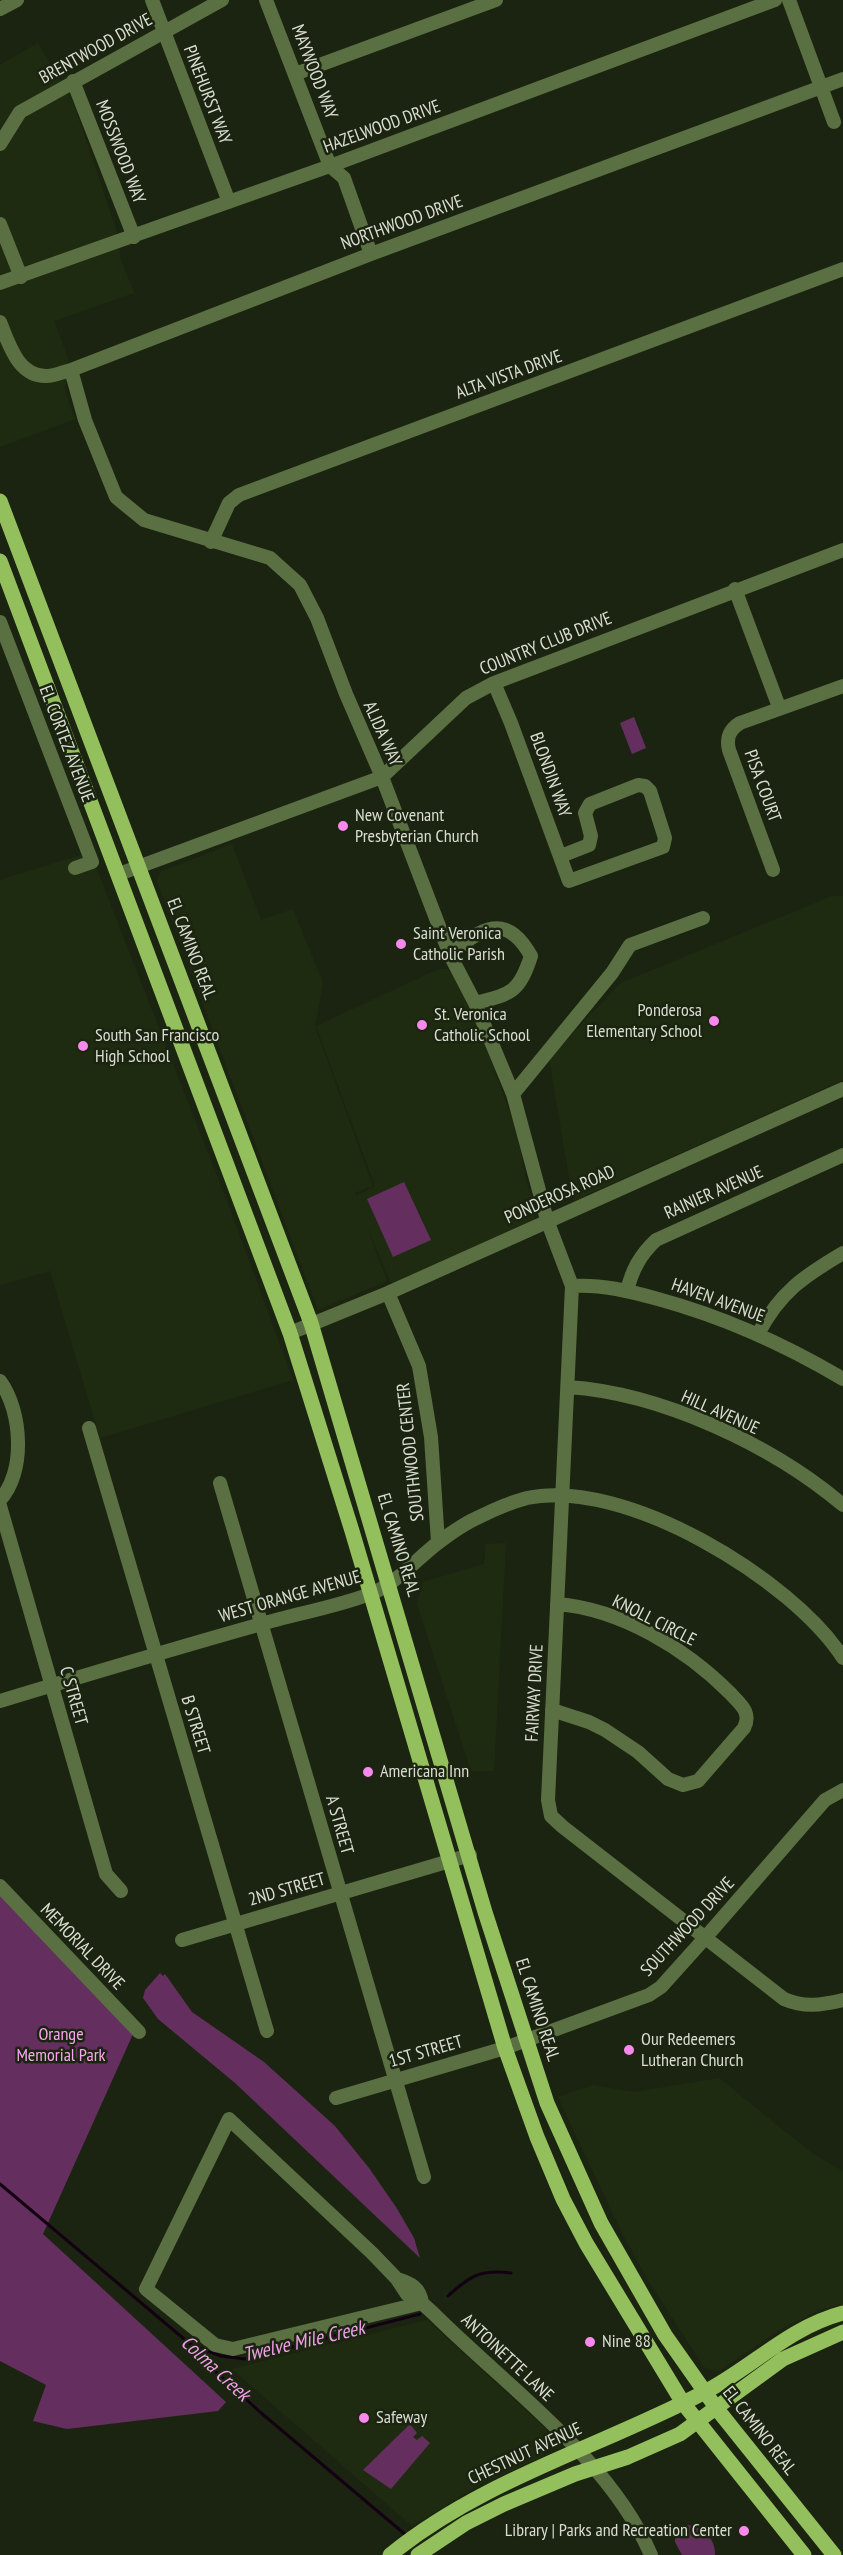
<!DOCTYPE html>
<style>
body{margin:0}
canvas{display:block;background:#1b2410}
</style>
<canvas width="843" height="2555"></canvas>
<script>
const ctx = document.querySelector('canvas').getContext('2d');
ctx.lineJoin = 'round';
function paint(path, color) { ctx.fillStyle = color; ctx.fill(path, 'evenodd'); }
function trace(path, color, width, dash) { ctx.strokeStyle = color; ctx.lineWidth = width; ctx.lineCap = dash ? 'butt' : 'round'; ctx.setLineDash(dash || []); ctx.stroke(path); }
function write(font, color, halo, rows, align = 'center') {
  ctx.font = font + ' "PT Sans Narrow",sans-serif'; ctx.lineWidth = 5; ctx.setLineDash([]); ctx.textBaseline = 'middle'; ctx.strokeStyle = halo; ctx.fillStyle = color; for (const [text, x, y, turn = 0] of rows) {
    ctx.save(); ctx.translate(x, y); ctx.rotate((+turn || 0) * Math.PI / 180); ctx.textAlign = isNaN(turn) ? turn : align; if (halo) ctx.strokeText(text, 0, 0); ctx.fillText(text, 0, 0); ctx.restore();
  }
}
paint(new Path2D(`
 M38 43 73 102 117 232 120 257 134 293 54 321 68 358 65 391 75 419 0 447V65Z
 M232 844 261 920 293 909 323 983 315 1027 373 1186 355 1193 356 1196 375 1186 316 1026 439 969H448L467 995 518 1136 526 1181 536 1210 534 1220 394 1283 390 1281 365 1222 387 1281 318 1310 157 881 160 872Z
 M90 852 231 1212 293 1380 100 1438 50 1271 0 1285V880Z
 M832 896H843V1080L573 1201 549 1058 621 983Z
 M506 1543 494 1771H471L417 1604 423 1582 484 1564 486 1544Z
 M719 2078 813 2154 843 2171V2304L822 2309 784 2327 720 2370 715 2371 704 2367 648 2280 623 2235 558 2097 593 2085 634 2092Z
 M427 2320 546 2429 550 2443 542 2457 481 2484 412 2526 232 2369Z`), '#1f2b10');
paint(new Path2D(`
 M634 717 646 748 632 754 620 723Z
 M404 1182 431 1240 393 1257 367 1199Z
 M0 1893 133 2034 43 2234 226 2402 218 2411 67 2429 33 2421 46 2385 0 2361Z
 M160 1973 163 1976 165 1974 192 2012 264 2062 335 2126 369 2168 396 2207 414 2238 420 2258 235 2083 158 2019 143 1998 145 1990Z
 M410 2424 417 2433 413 2437 417 2440 422 2436 430 2443 391 2489 363 2470Z
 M683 2525C700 2524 716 2537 715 2555H682L675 2542V2531Z`), '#642f5f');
trace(new Path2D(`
 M0 2184 190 2344 203 2360 260 2412 407 2536
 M448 2296C470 2276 480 2269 511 2273
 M192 2345 221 2356 245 2359 420 2314`), '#130012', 3);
trace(new Path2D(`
 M152 0 229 202
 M266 0 330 166 344 178 371 254
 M789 0 834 122
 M0 9 17 0
 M295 74 496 0
 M73 81 134 237
 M0 144 20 112 222 0
 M0 224 21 277
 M0 283 330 166 775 0
 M0 322C9 344 18 377 47 376 54 376 63 372 71 370L371 254 843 79
 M71 370 85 420 116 497 144 520 270 558 300 585 317 618 346 694 382 777 450 955 475 1003 513 1094 547 1220 572 1286 548 1800 551 1816 563 1827 784 1999C805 2008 821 2005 843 2000
 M211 542 229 503 239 495 843 269
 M735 589 779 707
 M0 622 92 862 75 868
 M494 683 511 723 569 881 663 847 665 838 650 791 645 786 638 785 590 804 585 813 591 836 589 845 561 856
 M773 870 729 750C726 738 729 730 740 723L843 686
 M119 874 382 777 466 698 494 683 843 550
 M450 955C481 928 506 911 531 956 519 993 511 994 475 1003
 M513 1094 612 973 630 945 703 918
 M572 1286C601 1284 629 1291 658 1299 724 1317 784 1344 843 1379
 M627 1291C632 1270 640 1255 656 1240L843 1155
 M388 1293 419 1366 431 1437 438 1542
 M290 1333 388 1293 843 1089
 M758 1334C780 1292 804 1276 843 1253
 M0 1381C22 1411 26 1472 0 1500
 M568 1387C661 1393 772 1445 843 1505
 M89 1428 267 2031
 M220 1483 424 2177
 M0 1506 106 1874 121 1891
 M0 1701C86 1675 172 1649 258 1625 294 1614 332 1608 367 1595 395 1586 416 1559 439 1542 451 1533 465 1523 479 1517 493 1510 512 1502 527 1498 624 1477 792 1579 843 1658
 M552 1710 589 1722 605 1730 638 1752 668 1779 683 1785 698 1781 744 1728C752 1712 740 1704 730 1693 686 1649 621 1609 557 1604
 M0 1886 139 2032
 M182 1940 470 1855
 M336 2098 505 2048 649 1995 661 1987 705 1938 825 1800 843 1790
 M397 2279C411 2283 420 2288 422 2303
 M422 2303 233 2349 215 2345 146 2289 229 2119 372 2253 397 2279 407 2294 422 2303 434 2314C507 2387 610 2459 651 2555`), '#5a7042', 14);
trace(new Path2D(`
 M0 501 311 1323 485 1912 547 2103 601 2223 665 2335 717 2409 834 2555
 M0 561 290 1333 352 1531 505 2048 537 2137 563 2199 586 2243 683 2403 804 2555
 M390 2555C482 2480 597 2448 701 2394 751 2369 787 2328 843 2313
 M418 2555 466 2523 504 2504 575 2474 628 2457 680 2434 783 2359 843 2332`), '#93c05c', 15);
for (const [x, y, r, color] of [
 [343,826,6,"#f788ec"],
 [401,944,6,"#f788ec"],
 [714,1021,6,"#f788ec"],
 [422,1025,6,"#f788ec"],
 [83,1046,6,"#f788ec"],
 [368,1772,6,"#f788ec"],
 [629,2050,6,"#f788ec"],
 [590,2342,6,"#f788ec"],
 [364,2418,6,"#f788ec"],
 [744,2531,6,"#f788ec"]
]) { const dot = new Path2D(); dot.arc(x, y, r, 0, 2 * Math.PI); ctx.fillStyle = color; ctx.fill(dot); trace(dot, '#1b2410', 2); }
write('18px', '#d8dfd1', '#1b2410', [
 ["BRENTWOOD DRIVE",96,49,-29],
 ["MAYWOOD WAY",314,72,69],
 ["PINEHURST WAY",207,95,69],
 ["HAZELWOOD DRIVE",382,127,-20],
 ["MOSSWOOD WAY",120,152,69],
 ["NORTHWOOD DRIVE",402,223,-20],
 ["ALTA VISTA DRIVE",509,375,-20],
 ["COUNTRY CLUB DRIVE",546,644,-22],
 ["ALIDA WAY",382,734,66],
 ["EL CORTEZ AVENUE",66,744,69],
 ["BLONDIN WAY",550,775,70],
 ["PISA COURT",762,786,70],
 ["EL CAMINO REAL",191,949,69],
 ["RAINIER AVENUE",714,1193,-24],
 ["PONDEROSA ROAD",560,1195,-24],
 ["HAVEN AVENUE",718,1301,20],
 ["HILL AVENUE",720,1413,24],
 ["SOUTHWOOD CENTER",411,1452,-96],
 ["EL CAMINO REAL",398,1545,73],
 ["WEST ORANGE AVENUE",290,1597,-16],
 ["KNOLL CIRCLE",654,1621,27],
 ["FAIRWAY DRIVE",535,1693,-87],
 ["C STREET",73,1696,74],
 ["B STREET",195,1725,73],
 ["A STREET",339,1825,74],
 ["2ND STREET",287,1890,-16],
 ["SOUTHWOOD DRIVE",688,1927,-47],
 ["MEMORIAL DRIVE",82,1947,46],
 ["EL CAMINO REAL",537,2010,72],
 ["1ST STREET",426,2052,-16],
 ["ANTOINETTE LANE",507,2358,43],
 ["EL CAMINO REAL",759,2431,52],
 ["CHESTNUT AVENUE",525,2454,-25]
]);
write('18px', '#d8dfd1', '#1b2410', [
 ["New Covenant",355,816],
 ["Presbyterian Church",355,837],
 ["Saint Veronica",413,934],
 ["Catholic Parish",413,955],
 ["Ponderosa",702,1011,"right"],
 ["Elementary School",702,1032,"right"],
 ["St. Veronica",434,1015],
 ["Catholic School",434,1036],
 ["South San Francisco",95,1036],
 ["High School",95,1057],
 ["Americana Inn",380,1772],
 ["Our Redeemers",641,2040],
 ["Lutheran Church",641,2061],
 ["Nine 88",602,2342],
 ["Safeway",376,2418],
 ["Library | Parks and Recreation Center",732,2531,"right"]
], 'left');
write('18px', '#f8a6ee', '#1b2410', [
 ["Orange",61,2035],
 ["Memorial Park",61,2056]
]);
write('italic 20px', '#f19fe8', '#1b2410', [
 ["Twelve Mile Creek",304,2342,-13],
 ["Colma Creek",215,2369,43]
]);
</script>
